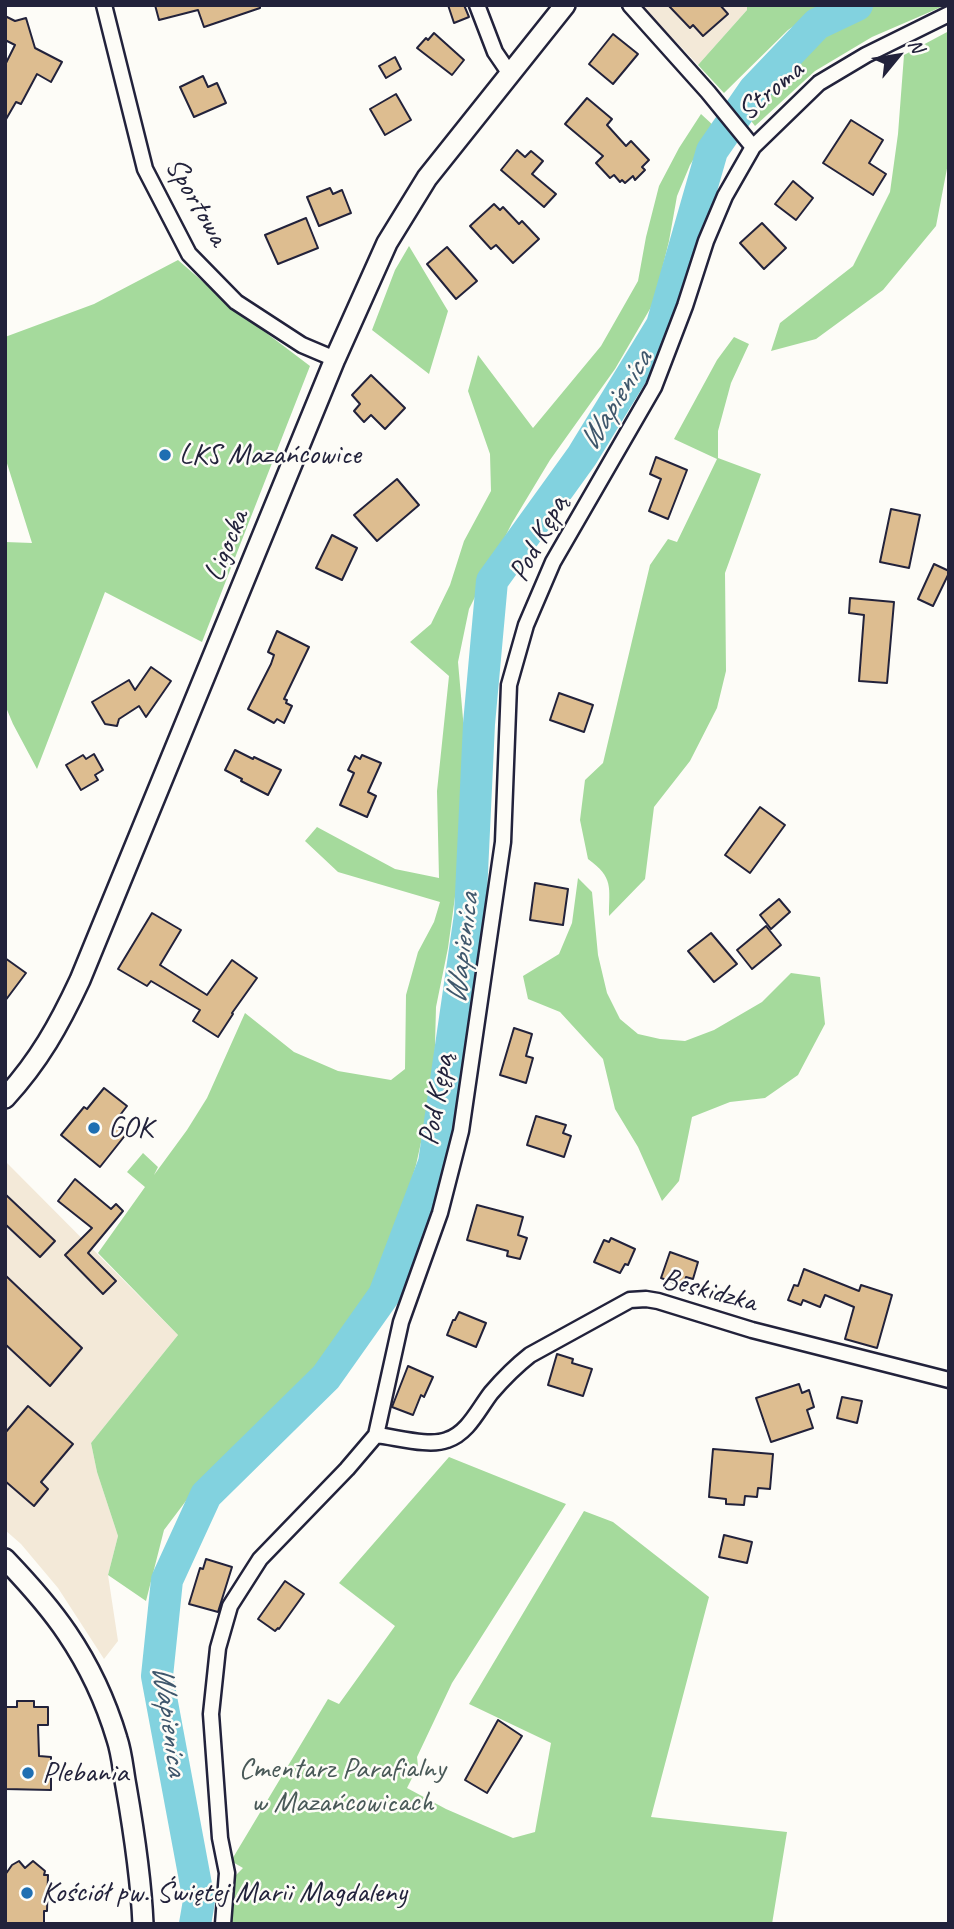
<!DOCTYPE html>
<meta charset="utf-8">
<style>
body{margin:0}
#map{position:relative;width:954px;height:1929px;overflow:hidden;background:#fdfcf7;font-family:Caveat,sans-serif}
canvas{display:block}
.frame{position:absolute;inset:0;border:7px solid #22223b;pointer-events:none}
.north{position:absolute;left:863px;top:21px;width:70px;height:70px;-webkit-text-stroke:5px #fdfcf7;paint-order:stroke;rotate:60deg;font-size:19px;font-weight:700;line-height:28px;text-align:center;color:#22223b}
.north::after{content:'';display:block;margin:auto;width:24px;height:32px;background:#22223b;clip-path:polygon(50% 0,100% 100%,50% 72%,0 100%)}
</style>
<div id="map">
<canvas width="954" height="1929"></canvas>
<div class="frame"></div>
<div class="north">N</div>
</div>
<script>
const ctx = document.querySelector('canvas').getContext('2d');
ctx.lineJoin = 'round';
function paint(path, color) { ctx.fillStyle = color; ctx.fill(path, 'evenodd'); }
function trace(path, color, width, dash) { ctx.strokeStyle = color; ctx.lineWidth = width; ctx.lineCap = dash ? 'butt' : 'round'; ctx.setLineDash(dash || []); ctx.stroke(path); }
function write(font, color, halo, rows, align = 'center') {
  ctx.font = font + ' Caveat,sans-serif'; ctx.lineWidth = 5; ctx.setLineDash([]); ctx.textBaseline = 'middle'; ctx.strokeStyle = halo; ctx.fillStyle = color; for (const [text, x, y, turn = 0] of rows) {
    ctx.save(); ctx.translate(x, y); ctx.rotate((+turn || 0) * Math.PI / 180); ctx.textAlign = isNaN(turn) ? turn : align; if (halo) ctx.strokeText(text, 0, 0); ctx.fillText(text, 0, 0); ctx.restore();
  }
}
paint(new Path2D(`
 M641 5H747V10L698 65Z
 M5 1161 178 1335 91 1443 97 1472 118 1536 108 1575 118 1641 104 1659 58 1588 21 1544 5 1530Z`), '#f3e9d8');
paint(new Path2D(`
 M747 5H825L788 30 724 93 698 65 747 10Z
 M871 5H946L872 37 815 71 755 126 746 114 823 27Z
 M949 31V158L936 226 883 290 816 339 771 351 780 323 853 266 890 192 898 134 904 55Z
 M701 114 714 126 690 165 677 196 669 241 654 302 615 369 550 460 512 523 469 609 458 662 464 730 458 875 448 948 436 1007 434 1084 416 1165 386 1264 337 1345 279 1411 204 1477 164 1530 146 1601 108 1575 118 1536 97 1472 91 1443 178 1335 98 1253 145 1187 127 1172 143 1153 158 1167 154 1175 187 1130 207 1098 245 1013 294 1052 338 1071 391 1080 405 1069 406 995 418 952 434 922 440 902 338 872 305 841 317 827 395 869 439 878 437 791 449 676 410 642 431 624 450 585 464 541 491 491 490 454 468 391 478 355 533 428 601 346 638 281 646 237 659 186 679 148Z
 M409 246 448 311 429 374 372 330 395 270Z
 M178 260 232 307 310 366 202 642 105 592 37 769 13 724 5 705V542L32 543 5 457V337L94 304Z
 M734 337 749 344 731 383 718 431V458L761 474 725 573 726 671 717 708 690 761 654 807 645 879 609 916C609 887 614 878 588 859L580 820 585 780 603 763 650 565 668 539 677 542 717 459 674 439 717 360Z
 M578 878 592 892 598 955 607 993 620 1019 638 1034 660 1039 685 1041 714 1030 762 1002 791 973 820 977 825 1024 798 1075 765 1098 730 1102 692 1117 679 1181 662 1201 638 1147 615 1109 603 1059 560 1012 528 999 523 976 559 954 572 923Z
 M449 1457 566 1504 452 1683 417 1757 418 1766 407 1788 446 1809 513 1838 535 1832 551 1743 469 1704 584 1511 613 1522 709 1597 651 1817 787 1832 772 1924H231L234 1877 243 1868 231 1861 328 1699 339 1704 395 1626 339 1583Z`), '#a5da9c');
trace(new Path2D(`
 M195 1924 199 1901 157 1676 167 1580 206 1495 326 1377 384 1295 434 1163 470 915 479 724 492 581 582 456 662 325 712 151 754 90 817 24 857 5`), '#82d2df', 32);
const building = new Path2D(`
 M155 5H260V8L204 27 198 10 159 20Z
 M448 5H464L469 17 454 23Z
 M668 5H720L728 14 703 36 693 25 690 28Z
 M5 16 15 21 26 18 35 48 62 62 51 82 37 74 21 104 16 102 5 121V65L15 45 5 40Z
 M434 33 464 60 452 75 417 48 426 38 428 40Z
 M613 34 638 54 613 84 589 64Z
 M395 57 401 69 386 78 379 66Z
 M203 76 208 87 217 83 226 103 194 117 180 87Z
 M396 94 411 120 385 135 370 109Z
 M587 98 612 119 607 125 626 146 631 141 649 160 642 167 645 170 635 180 633 176 625 183 622 180 620 182 614 175 610 178 596 163 603 156 565 124Z
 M851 120 883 140 869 163 886 174 873 195 823 163Z
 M517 150 525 157 531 151 543 161 532 174 556 194 544 207 501 170Z
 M793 181 813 198 796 220 775 204Z
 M330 188 333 194 342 190 351 213 319 226 307 197Z
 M494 204 500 210 503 207 519 224 522 221 539 239 513 263 496 245 491 249 470 226Z
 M306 218 318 248 278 264 265 235Z
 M762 223 786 248 764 269 740 243Z
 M447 247 477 281 456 299 427 264Z
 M371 375 405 408 385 429 371 415 364 422 354 411 360 404 352 395Z
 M656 457 687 470 668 519 649 511 661 479 650 474Z
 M397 479 419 505 377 541 354 515Z
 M891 509 920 515 909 568 880 562Z
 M332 535 357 548 342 580 316 568Z
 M934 564 949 571V573L933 606 918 599Z
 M850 598 894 602 887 683 859 681 864 615 849 613Z
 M277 631 309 647 284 699 287 700 286 703 292 706 284 723 277 719 274 723 248 709 271 664 274 655 268 652Z
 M151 667 171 681 146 717 139 706 119 719 117 726 105 724 92 702 129 680 135 690Z
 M559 693 593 705 584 732 550 720Z
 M235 750 253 759 254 757 281 770 268 795 241 781 242 779 225 770Z
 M94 754 103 770 95 775 98 780 81 790 66 765 83 755 86 759Z
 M362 755 381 763 368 792 376 796 367 817 340 805 354 773 348 770 355 756 360 759Z
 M760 807 785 825 750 873 725 855Z
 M535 883 568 889 563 925 530 920Z
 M779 899 790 912 771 929 760 915Z
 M152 913 181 930 160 965 207 995 232 960 257 978 232 1013 233 1014 218 1037 193 1021 200 1010 151 981 147 986 118 969Z
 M766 926 781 945 752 969 737 950Z
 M711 933 737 964 714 982 688 951Z
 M5 958 26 973 5 1001Z
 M514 1028 532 1034 526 1056 533 1058 526 1083 500 1075Z
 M104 1088 127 1106 114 1123 127 1133 100 1167 61 1135 84 1107 87 1109Z
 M536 1116 566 1125 563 1133 571 1136 564 1157 527 1145Z
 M75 1179 111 1209 116 1204 123 1211 88 1253 116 1281 103 1294 65 1255 92 1228 58 1201Z
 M5 1194 55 1241 40 1257 5 1224Z
 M477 1205 523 1217 518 1235 527 1238 520 1259 507 1256 508 1251 467 1240Z
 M611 1238 635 1249 628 1265 625 1264 620 1273 594 1262 604 1240 609 1242Z
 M670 1252 698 1262 693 1279 686 1277 683 1286 661 1278Z
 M804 1269 859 1291 861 1285 892 1295 877 1348 845 1339 854 1307 825 1295 820 1307 803 1300 801 1305 788 1300 794 1285 798 1286Z
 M5 1275 82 1348 50 1386 5 1344Z
 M459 1312 486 1323 476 1347 447 1335 453 1320H455Z
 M557 1354 573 1359 572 1363 592 1369 583 1396 548 1385Z
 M408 1366 433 1377 424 1397 421 1395 413 1415 392 1407Z
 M799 1384 802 1393 809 1390 814 1407 807 1410 813 1428 771 1442 756 1398Z
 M842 1397 862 1401 857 1423 837 1418Z
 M28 1406 73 1444 41 1482 48 1489 34 1506 5 1481V1433Z
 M713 1449 773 1454 770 1489 758 1488 757 1497 745 1496 744 1505 726 1504V1499L709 1497Z
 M724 1535 752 1542 747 1563 719 1557Z
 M206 1559 232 1567 218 1612 189 1604 200 1568 203 1569Z
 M285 1581 304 1594 279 1629 278 1628 275 1631 258 1619Z
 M17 1701H34V1707H48V1725H38L39 1756 51 1757V1790L5 1789V1707H17Z
 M498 1720 522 1736 487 1793 465 1780Z
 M19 1861 25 1868 33 1861 45 1871 44 1875H48L47 1911H44V1924H5V1875L12 1865Z`);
paint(building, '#ddbd90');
trace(building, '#22223b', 2);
const street = new Path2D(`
 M104 5 145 169 189 254 236 302 302 345 335 359
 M477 5 495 52 510 74
 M630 5 708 92 753 147
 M376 1435C396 1437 429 1447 447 1440 468 1433 478 1410 491 1393 503 1379 516 1366 530 1355L630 1300 646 1299 658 1301 752 1330 949 1380
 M223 1924 227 1873 220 1838 211 1714 218 1648 230 1606 260 1559 347 1469 376 1435 401 1322 440 1213 461 1131 503 842 509 685 526 625 553 562 654 387 685 306 706 241 725 196 753 147 819 83 866 55 949 14`);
const secondary = new Path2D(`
 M5 1098C39 1061 59 1025 80 980L335 359 387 243 427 178 565 5
 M5 1559C27 1582 49 1606 67 1633 88 1664 106 1702 117 1739 122 1754 123 1770 126 1786 134 1832 141 1877 143 1924`);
trace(street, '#22223b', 19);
trace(secondary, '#22223b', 24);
trace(street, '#fdfcf7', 14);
trace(secondary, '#fdfcf7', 19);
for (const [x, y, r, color] of [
 [165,455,7,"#1f6fb2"],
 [94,1128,7,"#1f6fb2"],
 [28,1773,7,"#1f6fb2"],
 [27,1893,7,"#1f6fb2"]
]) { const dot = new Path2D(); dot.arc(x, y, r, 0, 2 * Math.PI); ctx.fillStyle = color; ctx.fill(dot); trace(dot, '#fdfcf7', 2.5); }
write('30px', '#22223b', '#fdfcf7', [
 ["Stroma",771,91,-40],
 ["Sportowa",196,202,60],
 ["Pod Kępą",539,539,-62],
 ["Ligocka",227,546,-68],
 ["Pod Kępą",437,1100,-80],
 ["Beskidzka",709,1291,15]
]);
write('30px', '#22223b', '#fdfcf7', [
 ["LKS Mazańcowice",179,455],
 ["GOK",108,1128],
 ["Plebania",42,1773],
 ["Kościół pw. Świętej Marii Magdaleny",41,1893]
], 'left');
write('30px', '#495958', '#fdfcf7', [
 ["Cmentarz Parafialny",342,1769],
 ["w Mazańcowicach",342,1803]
]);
write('italic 32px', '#3f576c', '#fdfcf7', [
 ["Wapienica",616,401,-58],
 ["Wapienica",463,949,-83],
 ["Wapienica",169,1720,82]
]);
</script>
